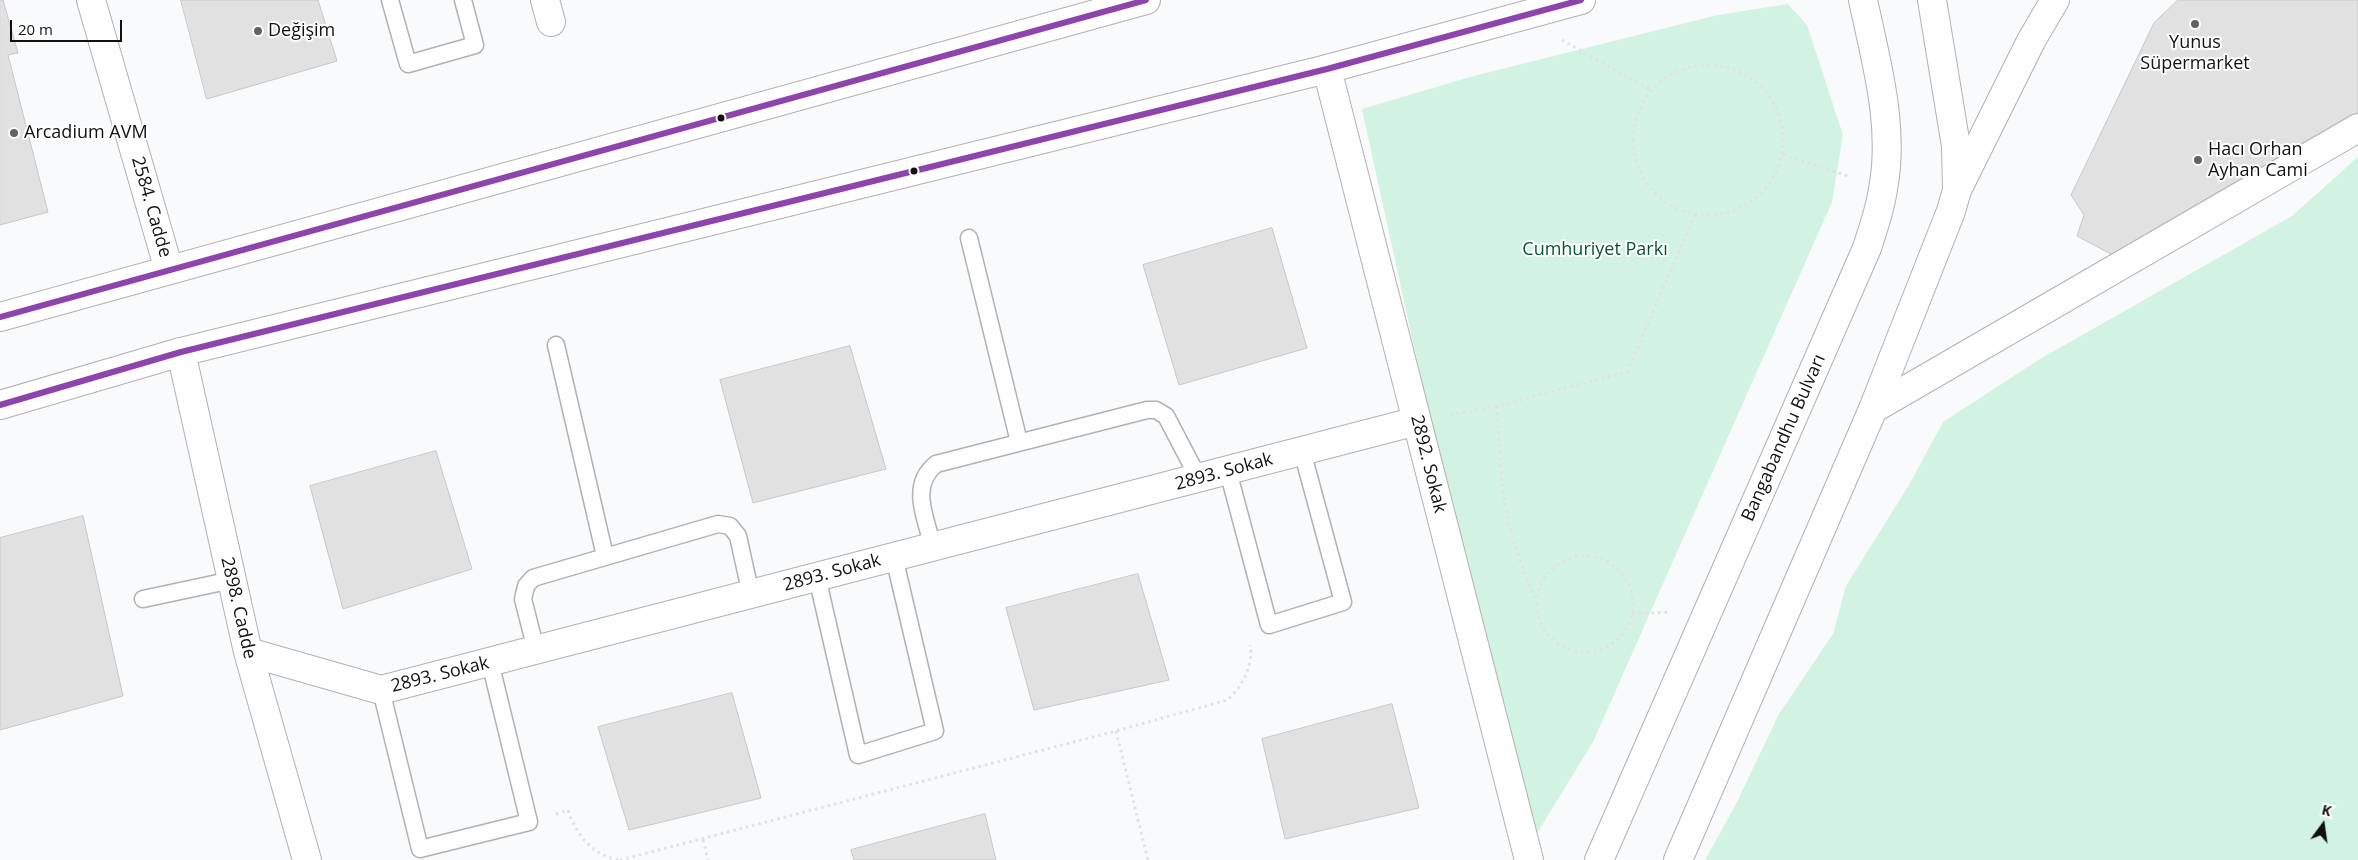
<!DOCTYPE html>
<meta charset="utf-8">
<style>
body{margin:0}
#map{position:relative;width:2358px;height:860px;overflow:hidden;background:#f9fafb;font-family:"Open Sans",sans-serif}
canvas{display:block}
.north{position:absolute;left:2298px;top:800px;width:50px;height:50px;-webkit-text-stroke:4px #fff;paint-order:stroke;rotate:14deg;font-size:14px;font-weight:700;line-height:20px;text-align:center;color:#111112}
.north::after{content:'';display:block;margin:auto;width:18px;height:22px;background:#111112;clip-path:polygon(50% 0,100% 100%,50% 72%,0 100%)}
.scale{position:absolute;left:10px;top:20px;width:112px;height:22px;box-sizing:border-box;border:2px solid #111112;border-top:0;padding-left:6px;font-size:15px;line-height:18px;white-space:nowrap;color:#111112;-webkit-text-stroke:4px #fff;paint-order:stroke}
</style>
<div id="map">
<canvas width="2358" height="860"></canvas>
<div class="north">K</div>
<div class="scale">20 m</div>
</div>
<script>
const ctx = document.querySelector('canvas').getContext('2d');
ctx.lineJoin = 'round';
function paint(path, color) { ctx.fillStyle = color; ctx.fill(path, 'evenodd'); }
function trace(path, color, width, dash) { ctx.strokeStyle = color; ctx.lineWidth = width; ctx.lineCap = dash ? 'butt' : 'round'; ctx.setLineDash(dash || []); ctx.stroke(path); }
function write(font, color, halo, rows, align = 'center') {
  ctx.font = font + ' "Open Sans",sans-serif'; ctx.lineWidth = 4; ctx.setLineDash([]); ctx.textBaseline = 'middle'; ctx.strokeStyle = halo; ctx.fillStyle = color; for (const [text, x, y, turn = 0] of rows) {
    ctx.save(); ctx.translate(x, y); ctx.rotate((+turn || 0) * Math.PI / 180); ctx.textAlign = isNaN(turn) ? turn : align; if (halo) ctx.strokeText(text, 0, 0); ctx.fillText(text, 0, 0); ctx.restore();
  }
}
paint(new Path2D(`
 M1788 4 1807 25 1843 135 1832 202 1593 742 1536 835 1442 475 1362 109 1470 77 1718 15Z
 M2358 157V860H1705L1735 806 1779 714 1833 634 1846 586 1909 485 1943 422 2040 359 2292 216Z`), '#d2f3e1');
const building = new Path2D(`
 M0 0H3L18 53 8 55 48 212 0 225Z
 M181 0H318L337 61 207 99Z
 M2178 0H2358V125L2124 261 2077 236 2084 215 2071 195 2154 23Z
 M1272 228 1307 348 1179 385 1143 265Z
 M850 346 886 469 753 503 720 380Z
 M436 451 472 569 343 609 310 486Z
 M83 516 123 696 0 730V538Z
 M1138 574 1169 680 1034 710 1006 608Z
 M732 693 761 798 629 830 598 727Z
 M1392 704 1419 808 1285 839 1262 739Z
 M985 814 996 860H854L851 850Z`);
paint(building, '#e1e1e2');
trace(building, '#c8c7c8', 1);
const service = new Path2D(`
 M390 0 408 64 475 45 463 0
 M969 238 1019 442
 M556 345 605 556
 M1228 471 1269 625 1343 602 1302 451
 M933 547C926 518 909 486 936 464L1147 410H1156L1166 416 1199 479
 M817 577 858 755 935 731 894 557
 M143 599 232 580
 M536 650 523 599 526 586 533 578 718 524 730 526 738 536 751 595
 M381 690 420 849 529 822 490 662`);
const minor = new Path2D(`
 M91 0 169 270
 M545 0 551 22
 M1327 69 1529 860
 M181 352 248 652 307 860
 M1873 409 2358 128
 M248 652 381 690 1417 421`);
const secondary = new Path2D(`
 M1957 190 2031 41 2055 0
 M0 317 1146 0
 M0 405 181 352 1327 69 1581 0`);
const primary = new Path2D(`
 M1599 860 1867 248C1873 229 1880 210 1883 189 1895 126 1876 62 1863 0
 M1678 860 1873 409 1951 211 1957 190 1956 146 1932 0`);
trace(service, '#b1b1b2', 19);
trace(minor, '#b1b1b2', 30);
trace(secondary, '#b1b1b2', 30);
trace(primary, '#b1b1b2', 30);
trace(new Path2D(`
 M1562 40 1651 90
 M1633 140a75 75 0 1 1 150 0a75 75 0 1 1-150 0Z
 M1783 155 1851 177
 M1497 406C1499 433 1499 461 1503 488 1507 527 1520 564 1536 599
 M1450 415 1497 406 1627 372 1695 215
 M1537 604a48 48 0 1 1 96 0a48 48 0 1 1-96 0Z
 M1632 614 1671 612
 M1116 731 1148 860
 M556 814 568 810C576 835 593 856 620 860
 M703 840 708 860
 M620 860 1116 731 1227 700C1242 688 1254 664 1250 645`), '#e0e1e2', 3, [2.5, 4]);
trace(service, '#fefefe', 16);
trace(minor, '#fefefe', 28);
trace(secondary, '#fefefe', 28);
trace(primary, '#fefefe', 28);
trace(new Path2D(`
 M0 317 1146 0
 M0 405 181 352 1327 69 1581 0`), '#8e44ad', 6);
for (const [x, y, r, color] of [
 [2195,24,5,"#626364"],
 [258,31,5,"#626364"],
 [721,118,4.5,"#111112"],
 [14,133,5,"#626364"],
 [2198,160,5,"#626364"],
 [914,171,4.5,"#111112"]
]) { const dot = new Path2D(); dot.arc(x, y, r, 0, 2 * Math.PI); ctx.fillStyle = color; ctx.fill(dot); trace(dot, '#fff', 2); }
write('18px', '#111112', '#fff', [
 ["Değişim",268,31],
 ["Yunus",2195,43,"center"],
 ["Süpermarket",2195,64,"center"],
 ["Arcadium AVM",24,133],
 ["Hacı Orhan",2208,150],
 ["Ayhan Cami",2208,171]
], 'left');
write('18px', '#111112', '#fff', [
 ["2584. Cadde",151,207,74],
 ["Bangabandhu Bulvarı",1784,438,-66],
 ["2892. Sokak",1428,464,76],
 ["2893. Sokak",1224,472,-15],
 ["2893. Sokak",832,573,-15],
 ["2898. Cadde",238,608,77],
 ["2893. Sokak",440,675,-14]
]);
write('18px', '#065435', '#fff', [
 ["Cumhuriyet Parkı",1595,250]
]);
</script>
